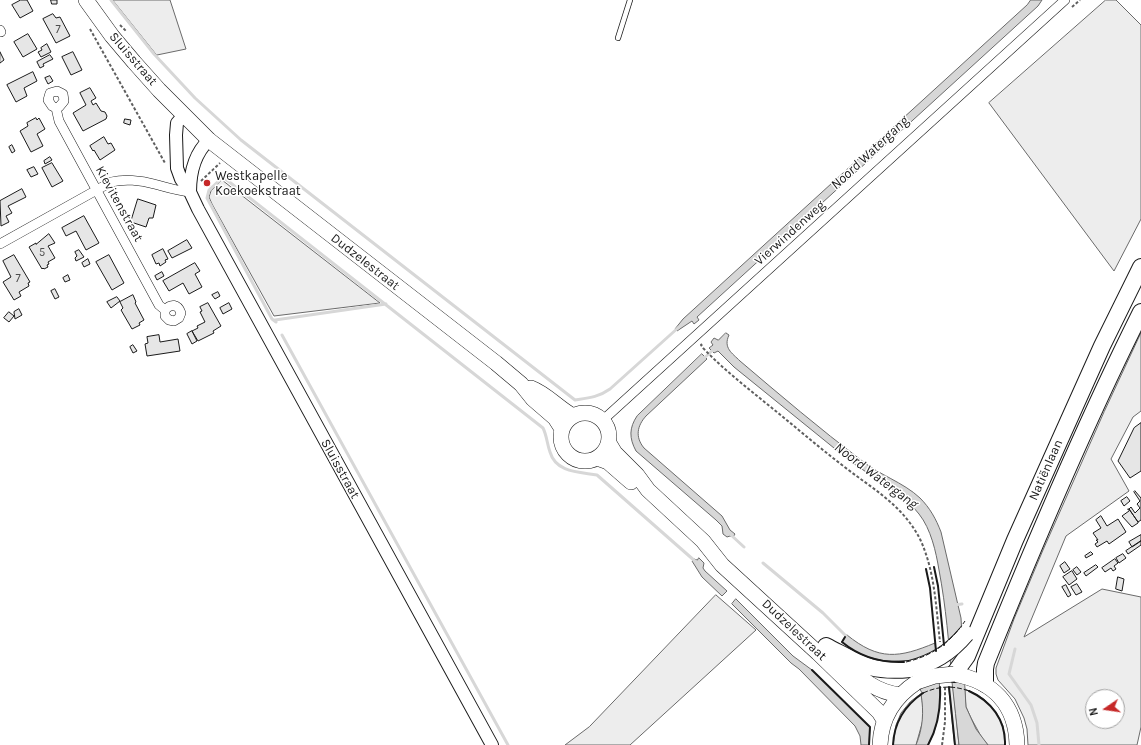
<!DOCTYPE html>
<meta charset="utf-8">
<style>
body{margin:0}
#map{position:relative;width:1141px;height:745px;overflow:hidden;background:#fff;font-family:Karla,sans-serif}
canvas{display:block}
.north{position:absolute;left:1085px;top:689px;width:40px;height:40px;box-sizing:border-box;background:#fff;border:1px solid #a3a3a3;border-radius:50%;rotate:257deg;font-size:11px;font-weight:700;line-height:16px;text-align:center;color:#1a1a1a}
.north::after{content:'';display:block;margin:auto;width:14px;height:18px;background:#c62828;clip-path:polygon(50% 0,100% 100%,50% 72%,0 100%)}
</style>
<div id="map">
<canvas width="1141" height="745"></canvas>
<div class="north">N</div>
</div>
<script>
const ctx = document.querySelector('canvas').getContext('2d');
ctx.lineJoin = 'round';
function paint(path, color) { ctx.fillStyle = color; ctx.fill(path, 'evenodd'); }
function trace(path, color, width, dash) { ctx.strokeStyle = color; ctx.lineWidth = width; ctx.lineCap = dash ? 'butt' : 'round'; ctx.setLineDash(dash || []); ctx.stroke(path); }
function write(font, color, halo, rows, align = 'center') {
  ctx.font = font + ' Karla,sans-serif'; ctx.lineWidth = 3; ctx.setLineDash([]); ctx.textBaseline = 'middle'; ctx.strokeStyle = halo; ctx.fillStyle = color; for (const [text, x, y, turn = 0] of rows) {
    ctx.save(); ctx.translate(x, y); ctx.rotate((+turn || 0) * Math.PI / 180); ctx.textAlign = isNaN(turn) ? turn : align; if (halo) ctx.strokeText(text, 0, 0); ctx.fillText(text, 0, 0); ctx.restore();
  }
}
const built = new Path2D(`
 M113 0H170L186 49 157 55Z
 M1106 0H1116L1141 25V219L1114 271 989 103Z
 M222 180 380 303 274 316 212 204 209 197 211 191Z
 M1141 333V411L1133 417 1111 459 1129 491 1066 536 1024 637 1102 589 1141 597V727L1137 745H1028L1027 729 1024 718 1015 699 998 680 996 674V668L1014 619 1043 550 1104 412ZM1093 697H1117V721H1093Z
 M716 595 756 630 630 745H565L589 727Z
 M949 687H953L959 745H955Z
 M965 689 978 695 985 700 996 712 1003 726 1005 745H988L982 738 971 718 966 707Z
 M921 694 923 706V720L916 745H893L896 725 901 713 910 702Z`);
paint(built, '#ededed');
trace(built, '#6a6a6a', 1);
const water = new Path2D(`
 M1031 0H1042L1038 6 697 317 699 320 694 324 692 321 677 331 675 329 683 319 1027 5Z
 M726 333 729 335C723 348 732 353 740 361 780 395 820 429 861 460 879 475 903 482 920 498 930 508 936 519 941 532L961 618 966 707 976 729 988 745H959C957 724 954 703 952 682 949 644 946 607 939 570 936 552 931 529 919 514 901 490 873 478 850 461L734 367 718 351 714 353 709 348 713 345 711 342 714 338 718 340Z
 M702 354 707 359 646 416C637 426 635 437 644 448L722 516 730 530 735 534 733 537 730 536 727 537 723 534 722 526 716 520 636 451C629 438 629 428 637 416Z
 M699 558 704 563 703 568 705 571 727 591 722 596 702 577 692 561 694 559 697 560Z
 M736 599 793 656 812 670 870 727 869 745H861L860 736 855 726 799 669 791 663 732 604Z
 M847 635C879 661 899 658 935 643 939 678 946 713 928 745H916C923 728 924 712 921 694L922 693 906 662C881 662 861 658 842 642Z`);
paint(water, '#d7d7d7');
trace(water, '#6a6a6a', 1);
trace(new Path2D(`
 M111 0 154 54 195 98 241 140 575 400C588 398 599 397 610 389L679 327
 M275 320 386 304
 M276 322 272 319 207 198 209 190 223 177 543 428C547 436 547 444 550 452 556 473 580 472 597 475L696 562
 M282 335 508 745
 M702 360 714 349
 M731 535 744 547
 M763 563 823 613 846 636 847 639
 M953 605 962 604
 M1015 649 1009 674 1031 705 1037 723 1039 745`), '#d7d7d7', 3);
const building = new Path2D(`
 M21 0H27L33 11 20 18 12 5Z
 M51 0H57V4H52Z
 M53 14 56 18 60 17 70 36 56 43 43 19Z
 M28 34 37 49 23 57 14 42Z
 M47 44 51 52 41 57 38 52 42 50 41 48Z
 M0 52 4 60 0 63Z
 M73 52 82 70 71 75 62 57Z
 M50 55 53 59 43 64 44 66 40 68 37 62Z
 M33 72 37 81 24 88 27 96 16 102 7 85Z
 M50 76 53 81 48 84 45 78Z
 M90 88 96 98 91 101 93 105 96 103 101 111 105 112 107 116 106 119 83 131 73 113 86 105 80 93Z
 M36 118 37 120 39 118 45 129 37 134 43 146 31 152 20 131 28 126 27 123Z
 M125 119 131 120 130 125 124 123Z
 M104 137 108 144 111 143 115 150 100 160 94 150 93 151 90 146Z
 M12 145 15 151 12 153 9 147Z
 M50 157 52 160 45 164 44 161Z
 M52 163 63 181 52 187 42 168Z
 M34 167 38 174 31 177 27 170Z
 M22 189 26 197 8 206 12 213 6 216 9 222 1 226 0 201Z
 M138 199 156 205 153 218H149L146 227 131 222Z
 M84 216 99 243 86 250 76 231 66 236 62 228Z
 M49 234 55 243 48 246 55 258 48 262 49 264 47 265 48 267 44 269 43 268 42 269 29 247 36 243V244Z
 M187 240 192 248 172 258 168 251Z
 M163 249 168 259 165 260 166 262 160 266 159 263 156 264 152 255Z
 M79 250 84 257 76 261 75 258 77 256 75 252Z
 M14 255 30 282 28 283 29 286 19 292 21 296 14 300 3 282 11 277 3 261Z
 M109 255 124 283 112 290 96 262Z
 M88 259 90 264 84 267 82 263Z
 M195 263 200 271 195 274 202 287 189 294 183 283 169 291 163 281Z
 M162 272 164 276 157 280 155 276Z
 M68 275 70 280 65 282 63 278Z
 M55 289 59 297 55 299 51 291Z
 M218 292 220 296 215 299 212 295Z
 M133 295 136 302 135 303 144 320 139 323 140 325 132 329 121 310 123 308 120 302Z
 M117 297 120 301 111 308 107 302Z
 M208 303 221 326 213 331 214 333 198 341 192 331 198 328 197 326 205 322 200 312 202 311 200 307Z
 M229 303 232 309 223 314 220 308Z
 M19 309 22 315 15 319 14 312Z
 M9 312 14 316 9 322 4 318Z
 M192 331 197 341 192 344 187 334Z
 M159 335 160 342 178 339 180 351 147 356 145 344 148 343 147 337Z
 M133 345 137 351 133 353 130 347Z
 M1141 423V471L1130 478 1118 461 1134 428Z
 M1135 491 1141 498V520L1138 522 1129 509 1131 507 1135 513 1140 508 1137 504 1140 501 1134 492Z
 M1127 497 1130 501 1124 506 1121 501Z
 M1128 509H1129L1138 522V523L1132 527 1122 516 1129 511Z
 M1101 516 1107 526 1118 519 1126 532 1109 544 1107 541 1097 547 1095 544 1098 542 1096 540H1098L1093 533 1101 528 1096 520Z
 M1141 535V541L1132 547 1129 542Z
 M1141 541V545L1128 554 1126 551Z
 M1091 552 1093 554 1086 558 1085 556Z
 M1123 554 1126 558 1119 563 1116 558Z
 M1115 559 1118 563 1114 566 1116 569 1113 571 1111 568 1105 572 1102 568Z
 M1065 562 1070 569 1064 573 1060 566Z
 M1096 565 1098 567 1086 576 1084 573Z
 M1077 567 1081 572 1077 575 1073 570Z
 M1072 571 1077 579 1069 585 1063 577Z
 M1118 577 1124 579 1122 591 1116 589Z
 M1077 584 1082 592 1076 595 1071 587Z
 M1066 585 1071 595 1068 597 1062 587Z`);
paint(building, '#e6e6e6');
trace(building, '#1a1a1a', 1);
const service = new Path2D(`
 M618 38 630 0`);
const minor = new Path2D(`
 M0 30 1 32
 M56 108 59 107 64 101 63 94 57 91 50 93 48 100 52 106 56 108 59 121 159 305 165 310V316L169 320 174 321 179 318 181 313C178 304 171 303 165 310
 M0 244 111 182C124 179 141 180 154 184 166 187 177 191 190 192
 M603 420 1065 0`);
const tertiary = new Path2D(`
 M184 115 177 123 176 135 177 168 181 179 190 192 198 209 492 745
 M190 192C190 172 194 154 209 140`);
const primary = new Path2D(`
 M86 0 112 36 134 62 159 90 209 140 496 363 521 384 533 399 555 418 562 429
 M531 388C547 394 558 408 573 416
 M561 437a24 24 0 1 1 48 0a24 24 0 1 1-48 0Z
 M609 443 615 453 637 475 648 490 703 541 722 565 818 653 879 712 884 720
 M597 458 608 462 631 482
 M834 654C856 673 870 691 900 695
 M954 674C993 681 1016 705 1017 745
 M880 745C881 718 894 697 917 682`);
const trunk = new Path2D(`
 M826 646C859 663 870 673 910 669
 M954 674 967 656 1015 540 1102 346 1141 267
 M985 684V669L986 663C1034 544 1084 426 1141 312`);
trace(service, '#1a1a1a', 6);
trace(minor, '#1a1a1a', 10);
trace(tertiary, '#1a1a1a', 14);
trace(primary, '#1a1a1a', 16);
trace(trunk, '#1a1a1a', 18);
trace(new Path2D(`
 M1072 7 1080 0
 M120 25 127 32
 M90 29 165 163
 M201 181 220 163
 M702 344 701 345 703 348C723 369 745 386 767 404 792 424 816 445 842 465 871 488 902 504 920 539 935 571 936 608 940 642
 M942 745 945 722V687`), '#5f5f5f', 2, [3, 2]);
trace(service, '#fff', 4.5);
trace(minor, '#fff', 9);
trace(tertiary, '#fff', 12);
trace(primary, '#fff', 15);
trace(trunk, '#fff', 16);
const primaryBridge = new Path2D(`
 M917 682 935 676 954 674`);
const trunkBridge = new Path2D(`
 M910 669C933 663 950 653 966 634`);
trace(primaryBridge, '#1a1a1a', 16, []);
trace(trunkBridge, '#1a1a1a', 18, []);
trace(primaryBridge, '#fff', 15);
trace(trunkBridge, '#fff', 16);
trace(new Path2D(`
 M906 662C932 656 950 643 965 621
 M923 693C939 686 952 685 969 691`), '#1a1a1a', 1, [5, 2]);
trace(new Path2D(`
 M934 567 938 586 944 645
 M926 569 930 588 936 651
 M845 637 842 642C860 657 880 663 904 662
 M812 670 870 727 869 745
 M949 687 955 745
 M969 691C991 701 1006 720 1005 745
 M893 745C894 722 904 706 923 693
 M928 745C938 727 941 707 940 687`), '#1a1a1a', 2);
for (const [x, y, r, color] of [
 [207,183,4,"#c62828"]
]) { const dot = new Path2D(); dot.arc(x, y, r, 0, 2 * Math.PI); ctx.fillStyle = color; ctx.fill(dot); trace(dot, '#fff', 1.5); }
write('11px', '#4d4d4d', null, [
 ["7",58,30],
 ["5",42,253],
 ["7",18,279]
]);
write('13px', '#1a1a1a', '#fff', [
 ["Sluisstraat",133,59,49],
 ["Kievitenstraat",119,204,61],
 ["Vierwindenweg",790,233,-42],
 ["Dudzelestraat",365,262,38],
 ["Sluisstraat",340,469,61],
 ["Natiënlaan",1046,470,-66],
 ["Dudzelestraat",794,630,43]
]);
write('13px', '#1a1a1a', '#fff', [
 ["Westkapelle",215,176],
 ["Koekoekstraat",215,191]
], 'left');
write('italic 14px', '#1a1a1a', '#fff', [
 ["Noord Watergang",870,153,-43],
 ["Noord Watergang",876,476,37]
]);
</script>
